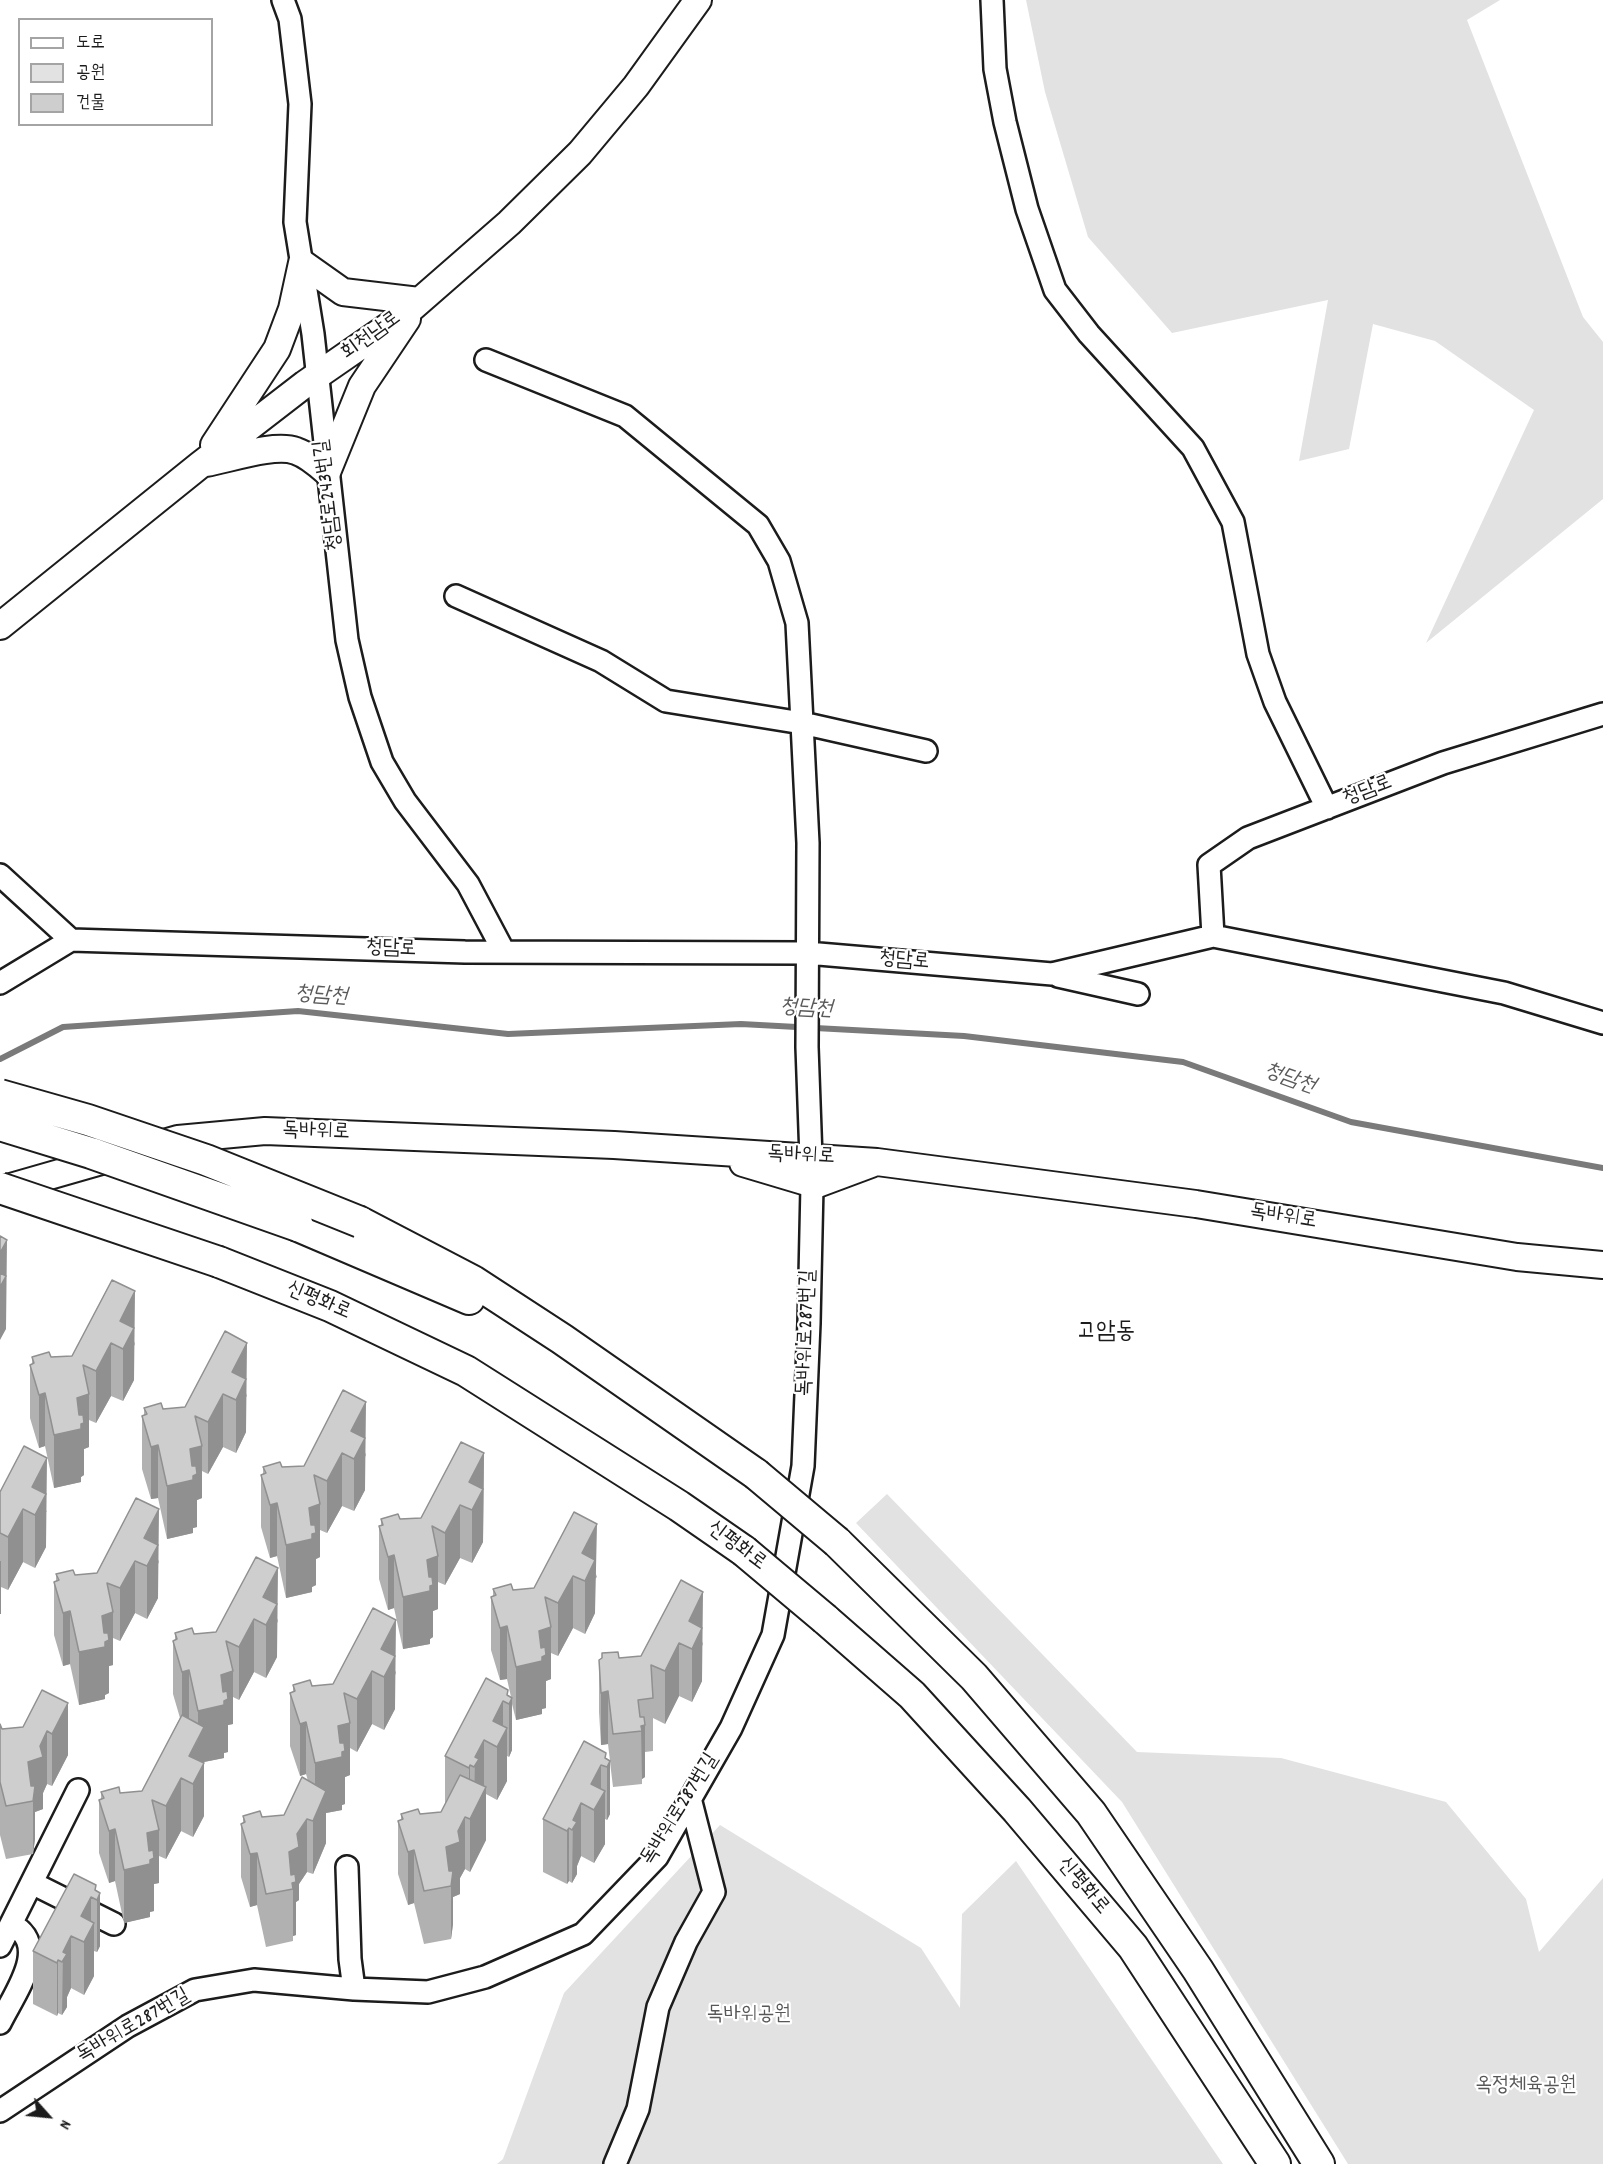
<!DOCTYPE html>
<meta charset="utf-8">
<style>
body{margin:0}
#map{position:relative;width:1603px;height:2164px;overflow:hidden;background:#fff;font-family:Dekko,"Poor Story",sans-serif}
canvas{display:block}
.legend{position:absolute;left:18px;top:18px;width:195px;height:108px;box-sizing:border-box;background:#fff;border:2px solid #a4a4a4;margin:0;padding:8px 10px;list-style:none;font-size:18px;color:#1c1c1c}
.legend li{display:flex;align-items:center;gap:12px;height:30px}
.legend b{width:30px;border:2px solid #a4a4a4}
.north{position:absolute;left:18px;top:2086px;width:60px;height:60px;-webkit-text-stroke:4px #fff;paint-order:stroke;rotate:117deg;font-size:16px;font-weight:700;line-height:24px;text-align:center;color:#1c1c1c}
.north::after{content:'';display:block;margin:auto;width:21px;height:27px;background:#1c1c1c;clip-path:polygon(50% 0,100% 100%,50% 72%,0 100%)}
</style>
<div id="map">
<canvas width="1603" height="2164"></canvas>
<ul class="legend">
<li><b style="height:8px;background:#fff"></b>도로</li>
<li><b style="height:16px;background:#e2e2e2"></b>공원</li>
<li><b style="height:16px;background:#cecece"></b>건물</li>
</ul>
<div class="north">N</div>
</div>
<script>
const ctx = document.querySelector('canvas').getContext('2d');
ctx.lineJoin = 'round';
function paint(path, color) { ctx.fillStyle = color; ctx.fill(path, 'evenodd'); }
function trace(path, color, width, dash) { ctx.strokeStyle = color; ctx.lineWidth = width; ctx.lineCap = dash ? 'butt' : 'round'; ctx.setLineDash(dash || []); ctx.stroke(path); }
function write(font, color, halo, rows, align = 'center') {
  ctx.font = font + ' Dekko,"Poor Story",sans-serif'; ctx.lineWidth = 4.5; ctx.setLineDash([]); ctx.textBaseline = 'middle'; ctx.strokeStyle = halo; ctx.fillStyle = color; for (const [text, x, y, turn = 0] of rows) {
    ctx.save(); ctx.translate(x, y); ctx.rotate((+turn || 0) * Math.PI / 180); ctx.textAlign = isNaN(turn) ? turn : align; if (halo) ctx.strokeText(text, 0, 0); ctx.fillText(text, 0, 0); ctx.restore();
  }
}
paint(new Path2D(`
 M1026 0H1500L1467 20 1583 317 1603 342V499L1426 643 1534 410 1435 341 1373 324 1349 449 1299 461 1328 300 1172 333 1088 237 1045 92Z
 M887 1494 1137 1752 1281 1758 1446 1802 1526 1899 1539 1952 1603 1878V2164H1348L1122 1802 856 1523Z
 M720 1825 921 1948 960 2008 962 1914 1016 1861 1223 2164H497L503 2159 564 1993Z`), '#e2e2e2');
trace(new Path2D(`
 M0 1059 63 1027 298 1011 508 1034 741 1024 964 1036 1183 1062 1351 1122 1603 1168`), '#7a7a7a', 6);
const minor = new Path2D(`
 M283 0 290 19 300 104 295 222 313 334 347 640 360 697 382 762 405 801 468 884 504 952
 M992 0 995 69 1005 122 1027 209 1055 290 1089 334 1193 448 1233 522 1258 654 1275 702 1327 808
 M456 596 601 661 666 701 802 723 926 751
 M0 875 71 940 465 952 807 953 1052 974 1213 936 1504 993 1603 1023
 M1213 936 1209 865 1248 838 1443 763 1603 714
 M1058 976 1138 994
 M0 983 71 940
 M347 1867 350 1959 354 1989
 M32 1883 114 1924
 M0 1946 78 1790
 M0 2023C14 1994 52 1945 11 1924
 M0 2111 128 2026 195 1990 254 1980 354 1989 428 1992 485 1977 583 1934 657 1857 731 1728 773 1635 803 1466 809 1323 812 1186 807 1047 808 843 797 623 779 561 758 525 625 416 486 360
 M615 2164 638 2109 658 2007 686 1942 714 1892 691 1802`);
const major = new Path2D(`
 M214 445 277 349 292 309 302 263 343 292 419 301
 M206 463C229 459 275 443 296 451 308 455 318 464 327 472L362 386 407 319
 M0 626 200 465 305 384 399 319 509 223 580 153 636 86 698 0
 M743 1163 810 1183
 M812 1186 871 1164
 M0 1190 178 1139 265 1131 614 1145 877 1162 1196 1204 1517 1257 1603 1265`);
const highway = new Path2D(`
 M360 1222 473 1281 562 1339 756 1474
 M298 1226 469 1299
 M219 1262 330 1306 466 1371 679 1506 744 1551
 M837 1542 974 1677 1091 1813 1198 1970 1319 2164
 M825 1619 912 1695 1017 1810 1133 1947 1275 2164`);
trace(minor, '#1c1c1c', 26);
trace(major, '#1c1c1c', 30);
trace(highway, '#1c1c1c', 34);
trace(minor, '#fff', 21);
trace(major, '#fff', 26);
trace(highway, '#fff', 30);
const highwayBridge = new Path2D(`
 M0 1095 88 1120 206 1160 360 1222
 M0 1125 91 1153 298 1226
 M0 1188 219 1262
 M756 1474 837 1542
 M744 1551 825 1619`);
trace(highwayBridge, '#1c1c1c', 34, []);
trace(highwayBridge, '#fff', 30);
paint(new Path2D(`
 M112 1280 135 1344 134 1346V1380L123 1401 111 1396 96 1423 89 1420V1447L84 1449V1475L81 1477V1482L54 1488 45 1446 39 1448 30 1418V1365L32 1364V1357H51L72 1356Z
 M225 1331 247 1396 246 1397V1432L236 1453 223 1447 208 1474 202 1471V1498L197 1500V1527L193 1528V1533L167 1539 158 1498 151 1499 142 1469V1416L144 1415V1408L163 1409 185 1407Z
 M343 1390 366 1455 365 1457V1490L354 1511 342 1506 327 1533 320 1530V1557L316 1559V1585L312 1587V1592L286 1598 277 1556 270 1558 261 1527V1475L263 1474V1467H282L304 1466Z
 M484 1453 483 1542 472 1563 460 1558 445 1585 438 1582V1609L433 1611V1637L430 1639V1644L403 1649 394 1608 388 1610 379 1579V1526H381V1519H400L421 1518Z
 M0 1492 47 1511 46 1512V1547L35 1568 23 1562 8 1590 1 1587V1614H0Z
 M136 1498 159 1562 158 1564V1598L147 1619 135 1613 120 1641 113 1638V1665L109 1666V1693L105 1695V1699L79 1705 70 1664 63 1666 54 1635V1582L56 1581V1574L75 1575 97 1573Z
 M574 1512 597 1577 595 1579V1613L585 1634 573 1628 558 1656 551 1653V1679L546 1681V1708L542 1709V1714L516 1720 512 1704V1750L509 1757 507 1756V1781L497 1800 486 1794V1840L470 1872 465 1869 460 1878V1894L453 1897V1924L451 1939 424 1944 414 1903 408 1905 398 1874V1821L401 1820V1814H420L441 1812 445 1804V1756L508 1695 511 1697 507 1679 500 1680 491 1650V1597L493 1596V1589L513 1590 534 1588Z
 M256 1557 278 1621 277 1623V1657L266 1678 254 1672 239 1700 233 1697V1724L228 1725V1752L224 1753V1758L204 1762V1816L193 1837 181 1831 166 1859 159 1856V1883L154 1884V1911L150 1912V1917L124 1923 115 1881 109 1883 99 1853V1800L101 1799V1792L120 1793 142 1791 180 1718 173 1694V1641L175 1640V1633L194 1634 216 1632Z
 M681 1580 703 1644 702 1646V1681L692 1702 679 1696 665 1724 653 1718V1751L645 1752V1777L642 1779V1784L613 1787 610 1762V1814L607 1820 605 1819V1844L594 1863 581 1856 577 1866V1874L572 1883 569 1881 567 1884 543 1872V1819L606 1759 610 1761 608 1744 601 1745 599 1712V1660L602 1658V1653L619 1658 641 1656Z
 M373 1608 396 1673 395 1675V1709L384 1730 372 1724 357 1752 350 1748V1775L345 1777V1804L342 1805V1810L326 1813V1843L313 1874 307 1872 299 1884V1900L296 1902V1935L293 1936V1941L266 1947 257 1905 250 1907 241 1877V1824L243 1823V1816L262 1817 284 1815 308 1781 306 1774 300 1776 290 1746V1693L293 1692V1685L312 1686 333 1684Z
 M42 1690 68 1755 52 1786 47 1784 43 1793V1809L35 1812V1839L33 1854 6 1859 0 1835V1724L2 1729 23 1727Z
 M96 1891 100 1893V1946L97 1952 94 1951V1976L84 1995 71 1988 67 1997V2007L62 2015 58 2013 57 2016 33 2004V1951Z`), '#b1b1b1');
paint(new Path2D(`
 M7 1240 6 1329 0 1340V1253Z
 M135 1291 134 1380 123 1401V1349L120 1321Z
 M111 1343V1396L96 1423V1371Z
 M247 1343 246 1432 236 1453V1400L232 1372Z
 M45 1393V1446L39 1448V1395Z
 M89 1394V1447L84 1449V1475L81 1477V1482L54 1488V1435L77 1398Z
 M223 1394V1447L208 1474V1422Z
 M366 1402 365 1490 354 1511V1459L351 1431Z
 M158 1445V1498L151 1499V1447Z
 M202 1446V1498L197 1500V1527L193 1528V1533L167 1539V1486L190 1449Z
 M342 1453V1506L327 1533V1481Z
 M484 1453 483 1542 472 1563V1510L469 1482Z
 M47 1458 46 1547 35 1568V1515L32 1487Z
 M277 1503V1556L270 1558V1505Z
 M320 1504V1557L316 1559V1585L312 1587V1592L286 1598V1545L309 1508Z
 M460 1505V1558L445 1585V1533Z
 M23 1509V1562L8 1590V1537Z
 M159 1509 158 1598 147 1619V1566L144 1538Z
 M597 1524 595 1613 585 1634V1581L582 1553Z
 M394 1555V1608L388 1610V1557Z
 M438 1556V1609L433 1611V1637L430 1639V1644L403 1649V1597L427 1560Z
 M0 1561H1V1614H0Z
 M135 1561V1613L120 1641V1588Z
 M278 1568 277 1657 266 1678V1625L263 1597Z
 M573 1576V1628L558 1656V1603Z
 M703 1592 702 1681 692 1702V1649L689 1621Z
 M70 1611V1664L63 1666V1613Z
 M113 1612V1665L109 1666V1693L105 1695V1699L79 1705V1652L102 1616Z
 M254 1619V1672L239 1700V1647Z
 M396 1620 395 1709 384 1730V1677L381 1649Z
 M507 1626V1679L500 1680V1628Z
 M551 1627V1679L546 1681V1708L542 1709V1682V1714L516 1720V1667L539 1631Z
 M679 1643V1696L665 1724V1671Z
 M189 1670V1723L182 1724V1672Z
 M233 1671V1724L228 1725V1752L224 1753V1726V1758L204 1762V1816L193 1837V1784L189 1756 198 1740V1711L221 1675Z
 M372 1671V1724L357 1752V1699Z
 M608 1691V1744L601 1745V1693Z
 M512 1698V1750L509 1757V1704Z
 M503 1701V1735L507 1728V1781L497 1800V1747L493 1721Z
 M68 1703V1755L52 1786V1734Z
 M306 1722V1774L300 1776V1724Z
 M350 1723V1775L345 1777V1804L342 1805V1810L326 1813V1843L313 1874V1821L315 1816V1763L338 1726Z
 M645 1725V1777L642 1779 641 1726Z
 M47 1731V1784L43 1793V1809L35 1812V1839L33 1854V1801L28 1762 40 1746Z
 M484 1740V1792L486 1787V1840L470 1872V1819L474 1811 475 1757Z
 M610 1761V1814L607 1820V1767Z
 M470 1765V1817L469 1818V1768Z
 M601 1765V1798L605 1791V1844L594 1863V1810L591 1784Z
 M181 1778V1831L166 1859V1806Z
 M581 1803V1856L577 1866V1874L572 1883 573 1820Z
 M465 1817V1869L460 1878V1894L453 1897V1924L451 1939V1886L446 1847 458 1831Z
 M307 1819V1872L299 1884V1900L296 1902V1935L293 1936V1889L289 1890V1852L297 1834Z
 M569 1828V1881L567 1884V1831Z
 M115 1829V1881L109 1883V1831Z
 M159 1830V1883L154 1884V1911L150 1912V1917L124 1923V1870L147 1833Z
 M414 1850V1903L408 1905V1852Z
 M257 1853V1905L250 1907V1854Z
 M100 1893V1946L97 1952V1900Z
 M91 1897V1930L94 1923V1976L84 1995V1942L81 1916Z
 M71 1936V1988L67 1997V2007L62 2015 63 1952Z
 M58 1960V2013L57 2016V1963Z`), '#909090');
const building = new Path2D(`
 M0 1236 7 1240 0 1253Z
 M0 1273 6 1276 0 1287Z
 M112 1280 135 1291 120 1321 134 1328 123 1349 111 1343 96 1371 83 1365 89 1394 77 1398 79 1415H83L84 1423 81 1424V1429L54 1435 45 1393 39 1395 30 1365 34 1363 32 1357 49 1352 51 1357 72 1356Z
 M225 1331 247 1343 232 1372 246 1379 236 1400 223 1394 208 1422 195 1416 202 1446 190 1449 192 1466H196L197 1474 193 1476V1480L167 1486 158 1445 151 1447 142 1416 147 1414 144 1408 161 1403 163 1409 185 1407Z
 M343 1390 366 1402 351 1431 365 1438 354 1459 342 1453 327 1481 314 1475 320 1504 309 1508 311 1525H315L316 1533 312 1534V1539L286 1545 277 1503 270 1505 261 1475 266 1473 263 1467 280 1462 282 1467 304 1466Z
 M461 1442 484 1453 469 1482 483 1489 472 1510 460 1505 445 1533 432 1526 438 1556 427 1560 429 1577H432L433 1585 430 1586V1591L403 1597 394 1555 388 1557 379 1526 383 1525 381 1519 398 1514 400 1519 421 1518Z
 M24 1446 47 1458 32 1487 46 1494 35 1515 23 1509 8 1537 0 1533V1492Z
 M136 1498 159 1509 144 1538 158 1545 147 1566 135 1561 120 1588 107 1583 113 1612 102 1616 104 1633H108L109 1640 105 1642V1647L79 1652 70 1611 63 1613 54 1582 59 1580 56 1574 73 1570 75 1575 97 1573Z
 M574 1512 597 1524 582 1553 595 1560 585 1581 573 1576 558 1603 545 1597 551 1627 539 1631 541 1648 545 1647 546 1655 542 1657V1661L516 1667 507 1626 500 1628 491 1597 496 1595 493 1589 511 1584 513 1590 534 1588Z
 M256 1557 278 1568 263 1597 277 1604 266 1625 254 1619 239 1647 226 1641 233 1671 221 1675 223 1692 227 1691 228 1699 224 1701V1705L198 1711 189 1670 182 1672 173 1641 177 1639 175 1633 192 1628 194 1634 216 1632Z
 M681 1580 703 1592 689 1621 702 1628 692 1649 679 1643 665 1671 651 1665 653 1698 638 1700 640 1717H644L645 1725 641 1726 642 1731 613 1734 608 1691 601 1693 599 1660 602 1658V1653L618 1652 619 1658 641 1656Z
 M373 1608 396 1620 381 1649 395 1656 384 1677 372 1671 357 1699 344 1693 350 1723 338 1726 340 1743H344L345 1751 342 1752V1757L315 1763 306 1722 300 1724 290 1693 295 1691 293 1685 310 1680 312 1686 333 1684Z
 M486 1678 508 1690 507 1695 512 1698 509 1704 503 1701 493 1721 507 1728 497 1747 484 1740 475 1757 479 1759 474 1767 470 1765 469 1768 445 1756Z
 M42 1690 68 1703 52 1734 47 1731 40 1746 43 1757 28 1762 31 1786H35L33 1801 6 1806 0 1782V1724L2 1729 23 1727Z
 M182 1715 204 1727 189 1756 204 1763 193 1784 181 1778 166 1806 152 1800 159 1830 147 1833 149 1851 153 1850 154 1858 150 1860V1864L124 1870 115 1829 109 1831 99 1800 104 1798 101 1792 119 1787 120 1793 142 1791Z
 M584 1741 606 1753 605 1758 610 1761 607 1767 601 1765 591 1784 605 1791 594 1810 581 1803 573 1820 577 1822 572 1830 569 1828 567 1831 543 1819Z
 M460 1775 486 1787 470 1819 465 1817 458 1831 460 1842 446 1847 449 1871H453L451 1886 424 1891 414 1850 408 1852 398 1821 403 1819 401 1814 418 1809 420 1814 441 1812Z
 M302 1777 326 1791 313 1821 307 1819 297 1834 299 1847 289 1852 291 1875 295 1874 296 1882 292 1883 293 1889 266 1894 257 1853 250 1854 241 1824 245 1822 243 1816 260 1811 262 1817 284 1815Z
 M74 1874 96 1885 95 1890 100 1893 97 1900 91 1897 81 1916 94 1923 84 1942 71 1936 63 1952 67 1954 62 1962 58 1960 57 1963 33 1951Z`);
paint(building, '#cecece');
trace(building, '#909090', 1.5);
write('21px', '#1c1c1c', '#fff', [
 ["회천남로",372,337,-36],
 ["청담로243번길",330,495,-97],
 ["청담로",1368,792,-21],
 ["청담로",391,950,2],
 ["청담로",904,962,5],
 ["독바위로",316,1133,2],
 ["독바위로",801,1157,3],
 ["독바위로",1283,1218,9],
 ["신평화로",318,1302,23],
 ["독바위로287번길",808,1333,-88],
 ["신평화로",736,1547,37],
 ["독바위로287번길",681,1810,-58],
 ["신평화로",1082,1887,50],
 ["독바위로287번길",134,2027,-30]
]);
write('21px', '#575757', '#fff', [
 ["독바위공원",749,2016],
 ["옥정체육공원",1526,2087]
]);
write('italic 22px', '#5a5a5a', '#fff', [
 ["청담천",321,997,4],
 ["청담천",806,1010,3],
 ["청담천",1289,1080,20]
]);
write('24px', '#1c1c1c', '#fff', [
 ["고암동",1106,1334]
]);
</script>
